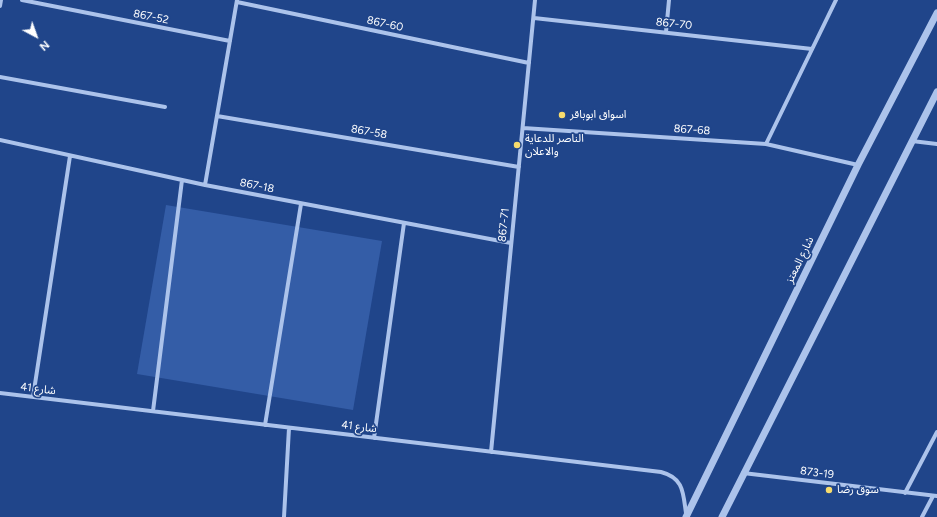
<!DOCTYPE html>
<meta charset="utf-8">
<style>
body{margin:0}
#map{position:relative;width:937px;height:517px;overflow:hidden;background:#20458a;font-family:Figtree,sans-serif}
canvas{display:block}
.north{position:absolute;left:16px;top:16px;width:40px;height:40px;-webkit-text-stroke:3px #20458a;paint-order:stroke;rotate:139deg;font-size:11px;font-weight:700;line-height:16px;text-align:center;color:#fff}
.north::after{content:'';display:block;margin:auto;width:14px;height:18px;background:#fff;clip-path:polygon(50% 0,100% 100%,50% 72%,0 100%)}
</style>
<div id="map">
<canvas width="937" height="517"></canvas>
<div class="north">N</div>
</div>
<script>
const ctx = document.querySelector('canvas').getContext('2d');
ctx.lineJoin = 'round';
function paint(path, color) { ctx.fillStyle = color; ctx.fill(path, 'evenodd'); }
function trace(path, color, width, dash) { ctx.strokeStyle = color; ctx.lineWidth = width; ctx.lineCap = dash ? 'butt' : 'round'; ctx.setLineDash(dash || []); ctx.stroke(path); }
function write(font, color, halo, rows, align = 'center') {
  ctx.font = font + ' Figtree,"Noto Sans Arabic",sans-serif'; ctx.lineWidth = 3.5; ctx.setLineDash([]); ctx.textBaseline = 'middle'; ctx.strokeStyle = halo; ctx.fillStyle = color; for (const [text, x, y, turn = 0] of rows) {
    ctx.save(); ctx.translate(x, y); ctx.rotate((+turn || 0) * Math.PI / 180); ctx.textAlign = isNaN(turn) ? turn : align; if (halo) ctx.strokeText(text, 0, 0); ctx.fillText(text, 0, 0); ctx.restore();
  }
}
paint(new Path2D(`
 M166 205 382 241 353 410 137 374Z`), '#345da7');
trace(new Path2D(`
 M22 0 230 41
 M237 2 529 63
 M0 6 1 0
 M534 18 812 49
 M666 32 669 0
 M0 77 165 107
 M217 116 519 167
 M523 128 766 144 858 165
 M0 140 205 185 511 243
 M912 141 937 144
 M766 144 836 0
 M205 185 237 0
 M0 393 661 472C684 478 683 493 686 513
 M33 397 70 156
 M153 411 182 180
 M265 425 301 204
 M374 438 404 223
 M491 452 535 0
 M743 473 937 496
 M905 493 937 432
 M284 517 289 428
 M922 517 933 496`), '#acc3eb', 4);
trace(new Path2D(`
 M686 517 858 165 937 13
 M722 517 937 92`), '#acc3eb', 7);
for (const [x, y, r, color] of [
 [562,115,4,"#f8dc6d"],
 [517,145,4,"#f8dc6d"],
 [829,490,4,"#f8dc6d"]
]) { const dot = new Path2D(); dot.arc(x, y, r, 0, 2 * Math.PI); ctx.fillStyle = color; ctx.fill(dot); trace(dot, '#20458a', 1.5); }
write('11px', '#fff', '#20458a', [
 ["867-52",151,17,11],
 ["867-60",385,24,12],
 ["867-70",674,24,6],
 ["867-68",692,130,4],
 ["867-58",369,132,10],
 ["867-18",257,186,11],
 ["867-71",504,225,-84],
 ["شارع المعتز",800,260,-64],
 ["شارع 41",38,389,7],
 ["شارع 41",359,427,7],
 ["873-19",817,473,7]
]);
write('11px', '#fff', '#20458a', [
 ["اسواق ابوباقر",570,115],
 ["الناصر للدعاية",525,139],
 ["والاعلان",525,152],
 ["سوق رضا",837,490]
], 'left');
</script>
